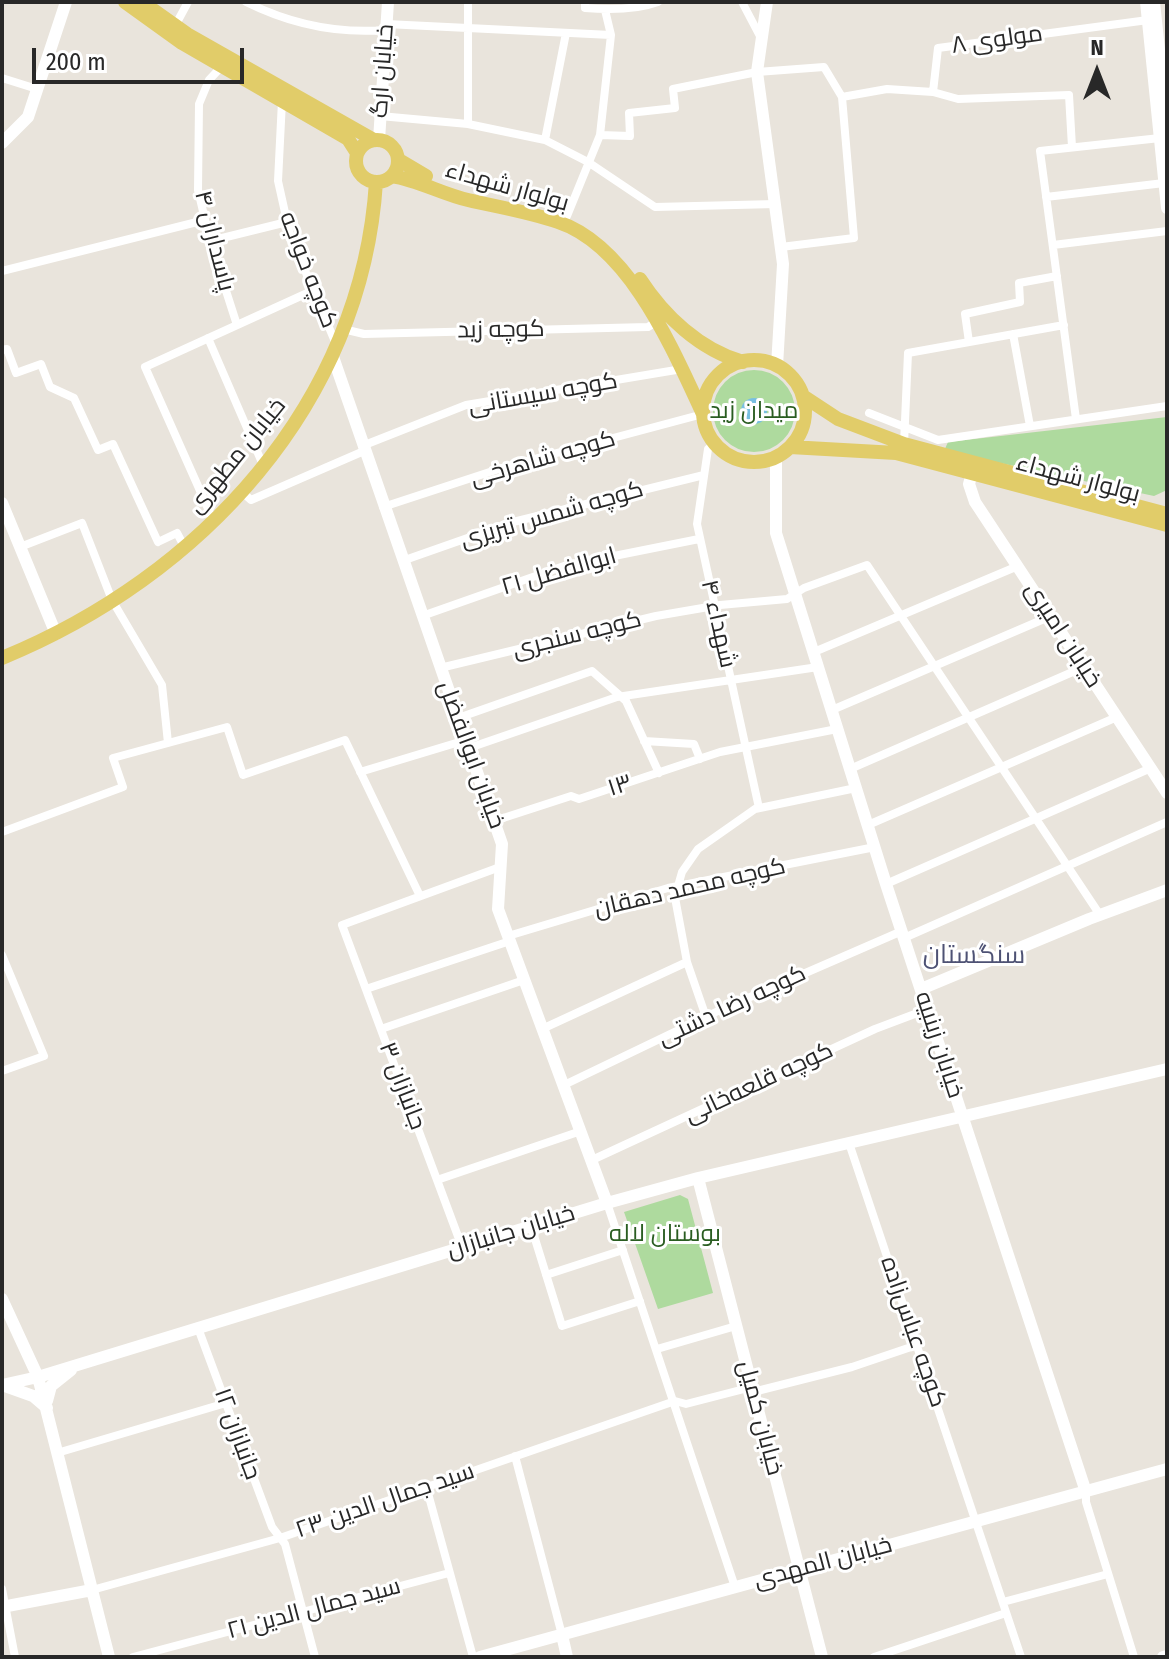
<!DOCTYPE html>
<meta charset="utf-8">
<style>
body{margin:0}
#map{position:relative;width:1169px;height:1659px;overflow:hidden;background:#e9e4dc;font-family:"Fira Sans Condensed",sans-serif}
canvas{display:block}
.frame{position:absolute;inset:0;border:4px solid #282828;pointer-events:none}
.north{position:absolute;left:1057px;top:32px;width:80px;height:80px;-webkit-text-stroke:6px #fff;paint-order:stroke;rotate:0deg;font-size:22px;font-weight:700;line-height:32px;text-align:center;color:#282828}
.north::after{content:'';display:block;margin:auto;width:28px;height:36px;background:#282828;clip-path:polygon(50% 0,100% 100%,50% 72%,0 100%)}
.scale{position:absolute;left:32px;top:48px;width:212px;height:36px;box-sizing:border-box;border:4px solid #282828;border-top:0;padding-left:10px;font-size:24px;line-height:28px;white-space:nowrap;color:#282828;-webkit-text-stroke:6px #fff;paint-order:stroke}
</style>
<div id="map">
<canvas width="1169" height="1659"></canvas>
<div class="frame"></div>
<div class="north">N</div>
<div class="scale">200 m</div>
</div>
<script>
const ctx = document.querySelector('canvas').getContext('2d');
ctx.lineJoin = 'round';
function paint(path, color) { ctx.fillStyle = color; ctx.fill(path, 'evenodd'); }
function trace(path, color, width, dash) { ctx.strokeStyle = color; ctx.lineWidth = width; ctx.lineCap = dash ? 'butt' : 'round'; ctx.setLineDash(dash || []); ctx.stroke(path); }
function write(font, color, halo, rows, align = 'center') {
  ctx.font = font + ' "Fira Sans Condensed",Cairo,sans-serif'; ctx.lineWidth = 6; ctx.setLineDash([]); ctx.textBaseline = 'middle'; ctx.strokeStyle = halo; ctx.fillStyle = color; for (const [text, x, y, turn = 0] of rows) {
    ctx.save(); ctx.translate(x, y); ctx.rotate((+turn || 0) * Math.PI / 180); ctx.textAlign = isNaN(turn) ? turn : align; if (halo) ctx.strokeText(text, 0, 0); ctx.fillText(text, 0, 0); ctx.restore();
  }
}
paint(new Path2D(`
 M713 411a41 41 0 1 1 82 0a41 41 0 1 1-82 0Z
 M1167 417V490L1154 496 944 451 948 442Z
 M680 1195 688 1199 713 1293 658 1309 624 1212Z`), '#aeda9e');
paint(new Path2D(`
 M741 411a13 13 0 1 1 26 0a13 13 0 1 1-26 0Z`), '#79bfe1');
trace(new Path2D(`
 M246 2C290 24 337 34 386 30
 M585 2V8C609 10 636 10 658 2
 M742 2 762 40
 M386 24 611 35
 M175 26 188 2
 M222 66 209 80 199 104 198 190 210 241 237 325
 M2 78 37 89
 M933 92 938 48 1148 20
 M842 97 887 89 933 92 958 99 1069 95 1072 147
 M282 101 278 181 290 235 336 344
 M380 116 468 124 545 140 588 162 655 207 776 204
 M468 124V2
 M600 135 630 136 629 113 675 108 673 89 757 72 824 67 842 97 854 238 781 247
 M545 140 566 33
 M1046 197 1164 183
 M567 216 600 135 611 35 605 10
 M210 241 287 222
 M1053 245 1167 231
 M2 271 205 220
 M343 329 364 334 648 327 658 321
 M1013 334 1030 426
 M208 338 263 465
 M969 342 965 314 1020 302 1019 283 1057 276
 M2 350 7 349 16 373 41 364 50 387 74 398 98 450 113 444 158 542 177 533 185 548
 M869 413 938 440 1167 406
 M1076 419 1040 151 1160 138
 M715 443 708 449 697 524 759 808
 M904 444 908 353 1064 325
 M362 446 466 405 682 369
 M241 491 251 500 364 451
 M383 507 508 466 703 414
 M214 522 145 367 314 290
 M20 547 82 523 112 600 162 685 168 743
 M402 561 513 522 704 475
 M422 616 564 566 699 539
 M814 652 1018 566
 M440 668 656 616 720 605 787 599 804 588 867 565 1100 915
 M832 710 1051 616
 M458 718 592 671 626 701 659 773
 M644 741 694 744 700 759
 M469 748 617 697 818 667
 M850 769 1084 667
 M360 772 466 740
 M494 821 571 796 579 799 720 752 837 729
 M868 825 1117 717
 M2 832 123 787 113 758 227 727 243 775 345 740 420 896
 M886 884 1151 768
 M678 886 682 872 698 849 755 809 856 788
 M673 887 687 962 706 1017
 M508 936 668 888 875 847
 M904 938 1167 822
 M2 955 44 1056 2 1071
 M366 989 510 941
 M381 1029 524 980
 M542 1029 687 962
 M564 1085 718 1011 902 931
 M849 1143 1021 1657
 M592 1160 875 1029 928 1009
 M437 1180 581 1131
 M607 1203 735 1587
 M531 1226 562 1326 640 1301
 M462 1247 342 925 500 867
 M546 1275 623 1250
 M198 1328 272 1527 285 1544 315 1657
 M657 1349 736 1326
 M753 1392 852 1367 917 1345
 M675 1401 686 1404 752 1387
 M57 1453 226 1403
 M515 1456 562 1635
 M426 1486 473 1657
 M1086 1492V1502L1134 1657
 M2 1589 15 1657
 M92 1590 280 1538 675 1401
 M1003 1602 1108 1574
 M133 1657 449 1573
 M874 1657 1006 1613`), '#fff', 8);
trace(new Path2D(`
 M767 2 757 72 783 264 777 366
 M1146 2 1167 208
 M1154 2 1167 126
 M379 140 388 2
 M2 143 28 117 66 2
 M332 354 502 844 498 909 607 1203
 M776 457V533L886 884 1086 1492
 M972 473 969 484 975 502 1167 793
 M2 503 56 634
 M921 989 1089 919 1167 890
 M698 1178 822 1657
 M2 1299 38 1377 109 1657
 M2 1385 38 1377 607 1203 698 1178 1167 1069
 M5 1386 33 1396 47 1408
 M47 1401 51 1386 71 1370
 M2 1607 92 1590
 M562 1635 567 1657
 M480 1657 1167 1469
 M1163 1657 1167 1656`), '#fff', 12);
trace(new Path2D(`
 M125 2 182 43 348 139 357 153
 M142 2 187 34 374 140
 M356 161a21 21 0 1 1 42 0a21 21 0 1 1-42 0Z
 M399 160 426 176
 M392 176C418 180 442 194 468 200 498 207 529 212 558 222 630 246 673 350 703 414
 M640 279C664 316 700 350 743 362
 M703 411a51 51 0 1 1 102 0a51 51 0 1 1-102 0Z
 M803 396 838 419 904 444 1167 514
 M790 447 896 453 1167 525
 M2 658C200 577 362 404 376 182`), '#e1cc69', 14);
write('24px', '#282828', '#fff', [
 ["مولوی ۸",997,40,-8],
 ["خیابان ارگ",383,71,-86],
 ["بولوار شهداء",507,187,16],
 ["پاسداران ۴",214,241,76],
 ["کوچه خواجه",308,270,69],
 ["کوچه زید",501,330,-1],
 ["کوچه سیستانی",543,394,-10],
 ["خیابان مطهری",237,456,-51],
 ["کوچه شاهرخی",543,459,-16],
 ["بولوار شهداء",1078,479,15],
 ["کوچه شمس تبریزی",552,515,-16],
 ["ابوالفضل ۲۱",559,572,-16],
 ["شهداء ۴",718,624,77],
 ["کوچه سنجری",577,635,-14],
 ["خیابان امیری",1063,635,57],
 ["خیابان ابوالفضل",471,755,70],
 ["۱۳",620,786,-18],
 ["کوچه محمد دهقان",690,888,-13],
 ["کوچه رضا دشتی",732,1006,-25],
 ["خیابان زینبیه",939,1045,72],
 ["کوچه قلعه‌خانی",759,1083,-25],
 ["جانبازان ۳",402,1086,69],
 ["خیابان جانبازان",511,1232,-17],
 ["کوچه عباس‌زاده",913,1332,71],
 ["خیابان کمیل",760,1418,75],
 ["جانبازان ۱۲",237,1434,70],
 ["سید جمال الدین ۲۳",385,1501,-19],
 ["خیابان المهدی",823,1563,-15],
 ["سید جمال الدین ۲۱",314,1609,-15]
]);
write('24px', '#2a5d21', '#fff', [
 ["میدان زید",754,411],
 ["بوستان لاله",665,1234]
]);
write('26px', '#4e5274', '#fff', [
 ["سنگستان",974,956]
]);
</script>
